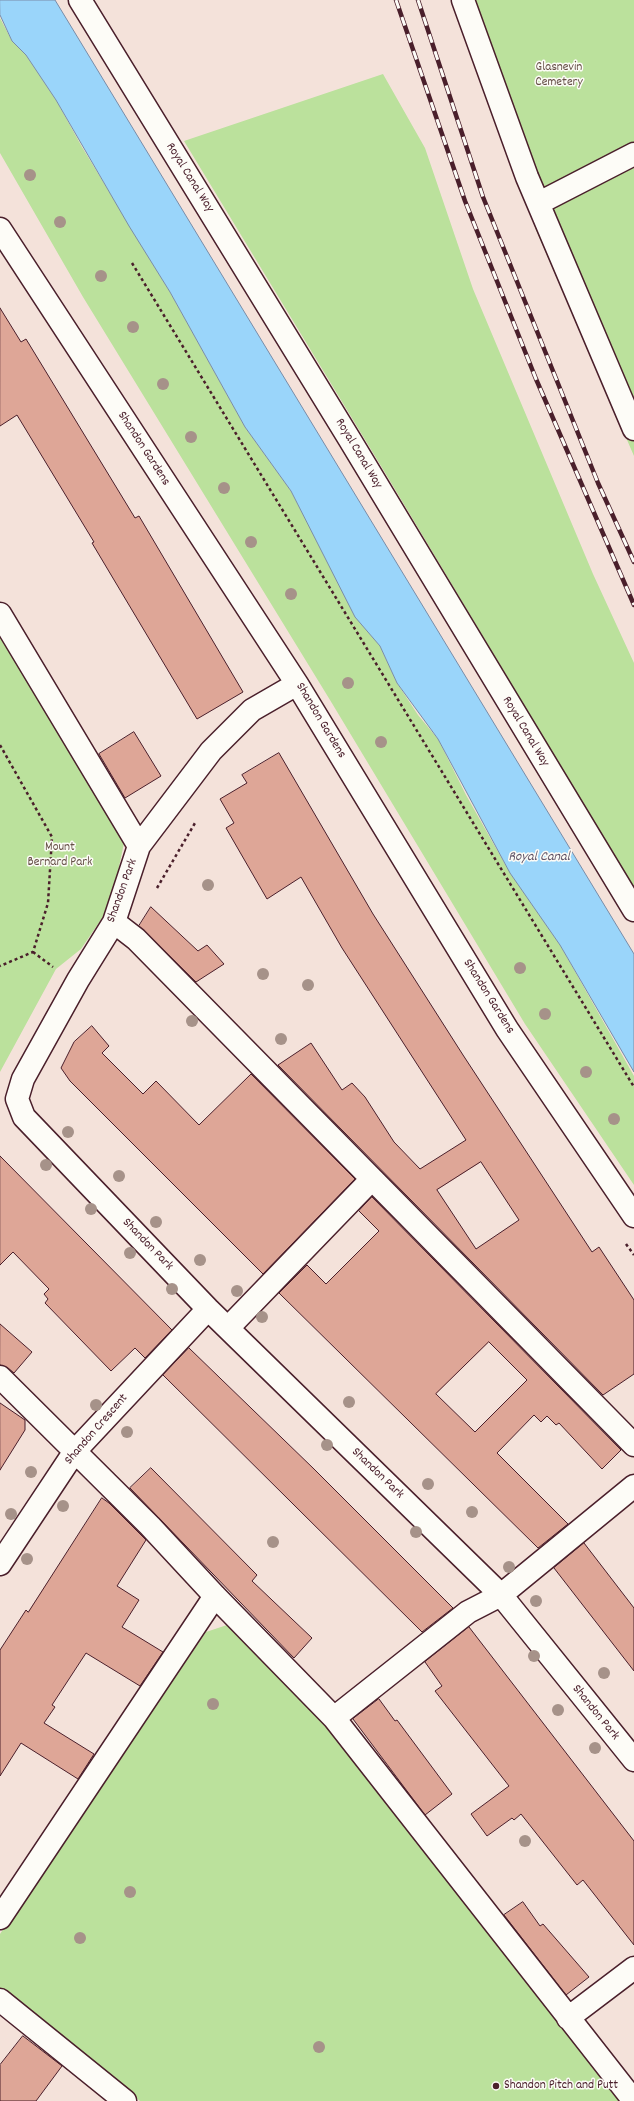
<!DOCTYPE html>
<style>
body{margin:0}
canvas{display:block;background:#f4e2da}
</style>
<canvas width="634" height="2101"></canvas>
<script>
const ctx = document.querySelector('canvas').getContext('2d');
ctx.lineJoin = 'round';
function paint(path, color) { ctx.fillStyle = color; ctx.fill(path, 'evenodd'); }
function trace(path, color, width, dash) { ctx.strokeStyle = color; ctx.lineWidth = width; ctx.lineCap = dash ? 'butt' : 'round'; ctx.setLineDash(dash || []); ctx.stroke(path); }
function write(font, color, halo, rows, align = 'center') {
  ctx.font = font + ' Dekko,sans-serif'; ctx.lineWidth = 3; ctx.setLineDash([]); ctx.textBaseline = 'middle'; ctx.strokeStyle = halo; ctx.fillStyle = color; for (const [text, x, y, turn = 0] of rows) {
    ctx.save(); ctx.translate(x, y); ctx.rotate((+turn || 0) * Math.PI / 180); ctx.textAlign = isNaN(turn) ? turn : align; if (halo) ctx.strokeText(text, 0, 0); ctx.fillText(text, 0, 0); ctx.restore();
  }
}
paint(new Path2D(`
 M453 0H634V456L536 230Z
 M0 18 12 41 26 55 56 100 82 147 170 292 245 427 291 491 355 616 380 646 397 683 418 715 438 739 466 795 510 873 560 945 634 1076V1185L525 1024 330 700 83 297 0 153Z
 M383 74 425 148 473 289 593 574 634 663V889L384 471 184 141Z
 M0 635 124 843 111 905 81 949 56 969 0 1072Z
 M233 1623 316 1710 622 2101H140L0 1988V1934L206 1632Z`), '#bbe19c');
const water = new Path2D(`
 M0 0H55L634 954V1072L560 945 510 873 438 739 397 683 380 646 355 617 291 491 245 427 170 292 129 226 56 100 26 55 12 41 0 15Z`);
paint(water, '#9ad5fa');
trace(water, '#7a8ca7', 1);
const building = new Path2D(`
 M0 308 21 342 26 339 135 518 139 516 243 692 197 719 92 543 94 542 17 415 0 426Z
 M134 732 161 776 125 798 99 754Z
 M279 753 373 914 463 1055 592 1252 599 1247 634 1300V1374L603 1395 278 1065 311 1043 342 1090 352 1083 365 1097 394 1142 420 1169 466 1140 342 948 301 877 267 899 226 828 234 823 220 799 247 783 242 775ZM481 1162 519 1220 476 1249 437 1190Z
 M151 907 198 951 207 945 224 964 196 982 139 926Z
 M92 1026 109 1046 102 1053 143 1094 156 1081 199 1125 251 1074 355 1179 263 1274 70 1081 61 1068 74 1042Z
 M0 1156 172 1330 145 1358 135 1348 111 1371 45 1303 48 1299 44 1294 49 1289 13 1252 0 1265Z
 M372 1197 621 1450 602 1469 559 1423 556 1425 547 1416 541 1422 534 1415 497 1453 568 1524 538 1548 279 1293 307 1265 326 1284 379 1231 359 1211ZM489 1342 527 1380 475 1432 436 1394Z
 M0 1324 32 1352 14 1373 8 1368 0 1365Z
 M189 1348 314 1469 453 1608 422 1632 163 1375Z
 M0 1403 25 1420V1430L0 1470Z
 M151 1468 257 1575 252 1581 312 1638 294 1658 130 1488Z
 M102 1498 109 1503 146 1540 117 1586 139 1600 122 1627 163 1652 140 1686 86 1653 52 1705 55 1707 44 1723 94 1754 78 1779 21 1743 0 1776V1650L26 1610 28 1612Z
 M584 1543 634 1608V1671L554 1568Z
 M469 1627 634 1841V1945L583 1880 577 1885 521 1814 514 1820 512 1818 487 1836 471 1814 509 1786 435 1691 442 1686 425 1662Z
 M379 1699 395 1721 397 1720 452 1794 425 1815 353 1719Z
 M523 1902 540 1926 543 1924 589 1977 566 1995 504 1915Z
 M23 2036 62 2066 36 2101H0V2065Z`);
paint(building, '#dea697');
trace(building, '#4a1f2b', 1);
const minor = new Path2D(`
 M80 0 350 440 634 910
 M463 0 527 177 634 429
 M539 203 634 154
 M0 229 297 684 507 1029 634 1216
 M0 614 139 846
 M297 684 252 710 211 751 139 846 114 922 78 980 23 1079 17 1099 24 1117 208 1309 501 1595 634 1760
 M114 922 136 939 634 1445
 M228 1328 371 1180
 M0 1377 150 1526 215 1596 334 1718 634 2101
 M0 1564 75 1451 208 1309
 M334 1718 468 1612 501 1595 634 1486
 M0 1918 215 1596
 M0 2000 125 2101
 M568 2018 634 1968`);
trace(minor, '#4a1f2b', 25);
trace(new Path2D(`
 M132 263 634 1087
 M0 745 52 837 48 903 33 952 0 966
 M157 888 195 823
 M33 952 53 967
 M626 1244 634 1255`), '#4a1f2b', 2.5, [3, 3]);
trace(minor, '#fdfcf7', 22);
const rail = new Path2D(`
 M396 0 465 201 536 379 634 605
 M418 0 483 197 598 483 634 562`);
trace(rail, '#4a1f2b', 4.5);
trace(rail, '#fdfcf7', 3, [9]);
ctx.fillStyle = '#a69289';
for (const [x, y] of [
 [30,175],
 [60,222],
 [101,276],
 [133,327],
 [163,384],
 [191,437],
 [224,488],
 [251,542],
 [291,594],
 [348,683],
 [381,742],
 [208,885],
 [520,968],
 [263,974],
 [308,985],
 [545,1014],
 [192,1021],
 [281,1039],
 [586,1072],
 [614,1119],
 [68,1132],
 [46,1165],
 [119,1176],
 [91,1209],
 [156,1222],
 [130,1253],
 [200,1260],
 [172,1289],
 [237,1291],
 [262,1317],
 [349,1402],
 [96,1405],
 [127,1432],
 [327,1445],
 [31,1472],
 [428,1484],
 [63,1506],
 [472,1512],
 [11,1514],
 [416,1532],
 [273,1542],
 [27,1559],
 [509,1567],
 [536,1601],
 [534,1656],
 [604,1673],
 [213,1704],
 [558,1710],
 [595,1748],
 [525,1841],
 [130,1892],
 [80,1938],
 [319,2047]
]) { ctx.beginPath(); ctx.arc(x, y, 6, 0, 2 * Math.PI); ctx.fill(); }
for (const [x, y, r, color] of [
 [496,2086,4,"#4a1f2b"]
]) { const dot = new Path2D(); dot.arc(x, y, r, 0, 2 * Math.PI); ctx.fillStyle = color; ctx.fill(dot); trace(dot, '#fdfcf7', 1.5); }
write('13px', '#665047', '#fdfcf7', [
 ["Glasnevin",559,68],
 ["Cemetery",559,83],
 ["Mount",60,848],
 ["Bernard Park",60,863]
]);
write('13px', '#4a1f2b', '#fdfcf7', [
 ["Royal Canal Way",189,178,58],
 ["Shandon Gardens",143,449,57],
 ["Royal Canal Way",358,454,59],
 ["Shandon Gardens",320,721,59],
 ["Royal Canal Way",525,732,59],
 ["Shandon Park",123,891,-70],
 ["Shandon Gardens",488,997,58],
 ["Shandon Park",147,1245,46],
 ["Shandon Crescent",97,1430,-49],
 ["Shandon Park",377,1474,44],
 ["Shandon Park",595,1713,51]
]);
write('13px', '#4a1f2b', '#fdfcf7', [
 ["Shandon Pitch and Putt",504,2086]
], 'left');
write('italic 14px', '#625669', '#fdfcf7', [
 ["Royal Canal",539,858]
]);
</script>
